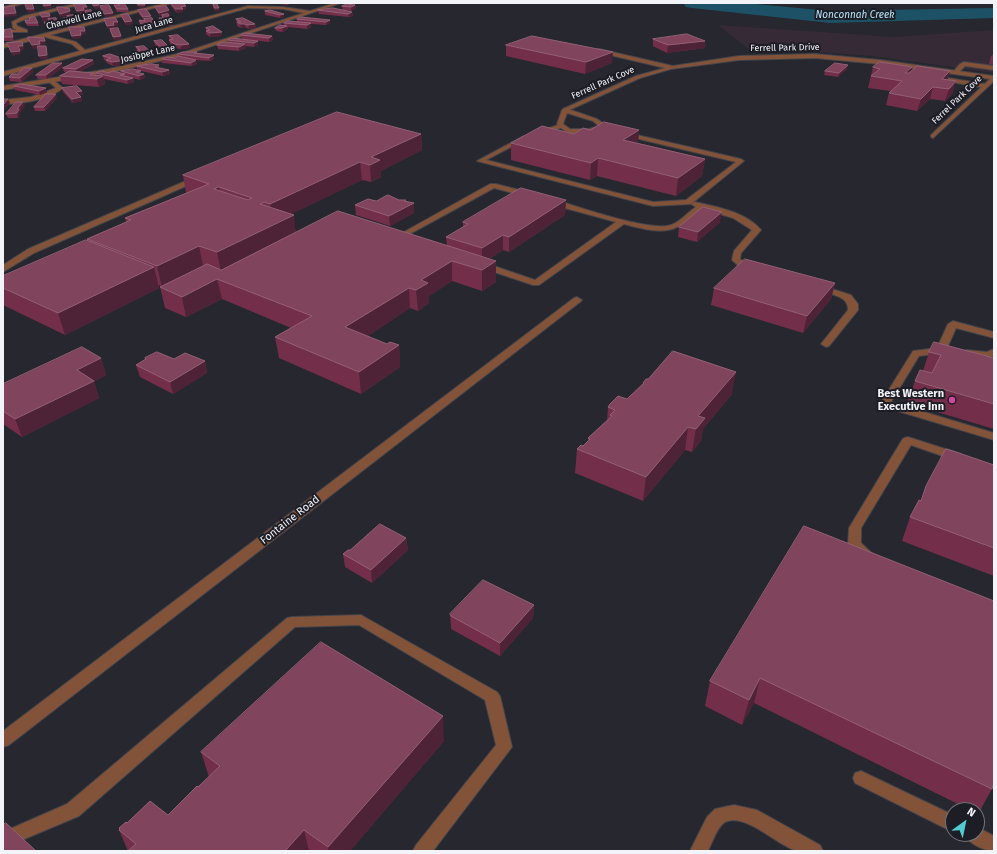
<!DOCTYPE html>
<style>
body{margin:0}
#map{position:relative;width:997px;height:854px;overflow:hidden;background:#26272f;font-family:"Fira Sans",sans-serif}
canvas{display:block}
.frame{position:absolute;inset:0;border:4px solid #f3f4f9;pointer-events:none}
.north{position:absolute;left:945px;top:802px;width:40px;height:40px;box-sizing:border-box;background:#1c1d25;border:1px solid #72737a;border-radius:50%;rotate:33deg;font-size:11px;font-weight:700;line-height:16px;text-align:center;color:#f3f4f9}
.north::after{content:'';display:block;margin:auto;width:14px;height:18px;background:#51ccd3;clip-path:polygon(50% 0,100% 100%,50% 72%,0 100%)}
</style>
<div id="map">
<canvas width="997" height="854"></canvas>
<div class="frame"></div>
<div class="north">N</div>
</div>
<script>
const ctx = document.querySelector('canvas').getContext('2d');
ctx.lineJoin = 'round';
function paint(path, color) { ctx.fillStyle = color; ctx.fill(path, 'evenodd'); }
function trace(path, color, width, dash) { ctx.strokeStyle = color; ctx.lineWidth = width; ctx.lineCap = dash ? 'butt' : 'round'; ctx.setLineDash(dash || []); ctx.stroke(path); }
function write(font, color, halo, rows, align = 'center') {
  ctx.font = font + ' "Fira Sans",sans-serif'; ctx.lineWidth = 4; ctx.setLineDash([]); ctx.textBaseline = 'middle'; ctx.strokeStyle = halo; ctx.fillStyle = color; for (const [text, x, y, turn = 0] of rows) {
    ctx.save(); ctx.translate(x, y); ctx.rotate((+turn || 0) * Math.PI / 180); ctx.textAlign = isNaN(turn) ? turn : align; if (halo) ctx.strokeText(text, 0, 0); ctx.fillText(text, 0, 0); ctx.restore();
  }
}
paint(new Path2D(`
 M718 25 894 37 994 30V73L873 56 807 51 750 50Z`), '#372a37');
paint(new Path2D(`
 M683 3H745L830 11 994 8V18L830 23 692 8 686 7Z`), '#1d5266');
const service = new Path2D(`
 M18 3H26L3 9V7Z
 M964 62 994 66V70L965 66 958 73H954L953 72 960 64Z
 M942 77 985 84 988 86 985 88 940 80V78Z
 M48 79H52L63 88C48 100 22 104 3 104V100L31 97 56 88 48 81Z
 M565 108 597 119 607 126C597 134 572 138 561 128L538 134V132L558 125 557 124 562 110ZM567 113 593 121 599 126 589 129H570L563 124Z
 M624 132 741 159 744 161 691 204 653 206 477 161 524 136 527 138 526 139 486 160 653 202 686 200 736 162 622 135 621 134Z
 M490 184H496L531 193 532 195 528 197 494 188 406 236V240H400L395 237Z
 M550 200H556C579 207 650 232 671 225 680 222 688 212 696 207L691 204 695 202C717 207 746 212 761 230L741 253 740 259 757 270 753 273 743 270 732 260 734 251 752 230 733 218 703 209C695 215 687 223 677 227 662 235 639 228 624 224L539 285H533L479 267 478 265 479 263 482 262 535 280 616 222 550 204Z
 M819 285 851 295 858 304V310L829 346 826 347 821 344 848 310C849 295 828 294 816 290L815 288 816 286Z
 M953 321 994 332V338L956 328 947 348 950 350 948 352 919 356 891 402 994 433V440L881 406 880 404 913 351 937 348 948 324Z
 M994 349V356C986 359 967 359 961 353L966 350 987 352Z
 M908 437 961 454 963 457 961 460 957 461 911 445 861 528V543L876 557 874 560C864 563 852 553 848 545L849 528 902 440 904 438Z
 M361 615 497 692 500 696 512 747 433 851H413L416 845 496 745 485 700 359 625 295 627 79 816 3 848V832L67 804 287 618 292 617Z
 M861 771 953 815V832L855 783 853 778 855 773Z
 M734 805 757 810 820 845 823 851C815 851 806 852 798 851 780 848 746 812 725 822 717 827 712 843 708 851H690L707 817 715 809Z
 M977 827 994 836V851C984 851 968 843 964 834H977Z`);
const minor = new Path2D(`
 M79 3H86L28 18 16 23 17 26 27 30V32H3V30H17L13 28 12 22 24 16Z
 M166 3H173L50 35 76 42 85 50 248 6 283 7 310 11 335 3H341L185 55 109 73 3 90V86L109 69 182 53 304 13 283 9 248 8 3 76V72L80 51 72 44 45 37 3 48V44Z
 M599 49 673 66 739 56 815 54 880 60 994 76V81L933 138 931 137V135L990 79 880 64 815 58 739 60 671 69 640 78 567 111H563V109L636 76 665 68 597 52V50Z
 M195 177H198L202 179 34 253 3 272V265L28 249Z
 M577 297 582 300 580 302 9 745 3 747V731L574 298Z`);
trace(service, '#43444b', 2);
trace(minor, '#43444b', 2);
paint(service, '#835339');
paint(minor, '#835339');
paint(new Path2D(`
 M110 3H117L118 5 117 3 128 9 129 12H117L115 8 114 5H112Z
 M171 3 186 6V9L183 10V12L177 13 171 6Z
 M259 3H271L270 4Z
 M279 3H290L288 5 279 4Z
 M74 4 87 7 88 10 84 11 85 13 94 17 95 20 83 21 81 14H78Z
 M213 5 219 11H216L213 8Z
 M355 5 356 8 351 11 343 10 342 6Z
 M155 7 170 14 166 15 172 22 173 26 161 25 159 18H162V16H160L156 10Z
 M138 10 151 16V18L156 26 157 29 143 30 140 24 139 20H144L139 14Z
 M270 10 284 17 280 18 265 15V11Z
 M318 10 352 12 353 16 349 17 319 14Z
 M40 13 51 19 59 26 60 29 47 30 44 22H49V20L43 21Z
 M121 15 133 24 126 25 122 18Z
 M104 19 118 26H115V28L122 39 114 40 110 29H108L105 23Z
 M236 19 255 24 256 28 249 29 245 27 241 28 237 26Z
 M297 19 330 20V23L326 25 311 24V27L307 29 288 27V29L283 32 276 31 275 28 284 26V23L297 22Z
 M25 20 38 23 39 26H27Z
 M206 28 222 32V36L210 37 206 34Z
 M11 29 14 41H3V32Z
 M241 35 272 36 273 40 269 42 242 39Z
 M169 36 189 44 190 48 181 49 174 48 170 44Z
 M653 39 705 41V48L667 53 653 46Z
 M228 40 258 41V45L254 47 245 46 246 48 239 51 218 49 217 45 228 43Z
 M154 41 170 48 171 52 164 53 155 45Z
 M506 45 612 63 585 74 506 56Z
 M136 47 152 53 153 57 138 58 135 55V51H137Z
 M197 52V54L214 59 210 61 194 60 197 64 192 66 162 63V59L175 58 179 56 178 54Z
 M994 54V65L989 64 991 56Z
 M103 56 127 60 128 64 113 66 107 63 106 61 104 60Z
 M93 60 94 64 79 72 94 73V75L97 76 96 73H122L121 71 144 74 145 78 140 80 125 76 133 78 134 82 128 84 104 79 105 84 99 87 62 84 60 76 67 72H64L63 68Z
 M159 65V68L169 70 170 74 163 76 137 70V66Z
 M63 67 47 79H38L36 75Z
 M873 67 910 72 948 80 953 93 945 101 930 99 917 111 886 105 889 93 890 91 868 88Z
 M32 68 33 72 22 82 10 81 9 77Z
 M847 69 838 77 824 75 825 71Z
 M14 86 47 92 40 95 15 90Z
 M62 88 83 95H80L81 97 82 101 73 103 63 92Z
 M57 98 45 111H35L34 107Z
 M25 106 20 112V113L18 118H8L6 114Z
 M421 134 422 150 381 171V177L371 182 362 180 291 214 296 232 447 246 446 237 463 227V222L566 200 565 215 509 252 503 250 489 259 496 282 482 291 452 281 429 296V303L418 311 410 308 368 336 387 344 399 345 400 367 361 394 279 358 275 337 291 328 222 299 186 317 165 308 160 287 161 286 159 285V288L65 335 3 305V276L88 241 87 239 126 222 125 218 186 193 183 175Z
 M574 134 638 143 705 159 702 176 676 196 597 176 590 180 511 160V143Z
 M399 200 406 201 414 213 390 226 356 215 355 205 376 201Z
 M720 222 697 242 678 237 679 227Z
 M835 283 831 299 803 333 711 305 714 288Z
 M929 352 994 358V429L907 403 915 381 923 371Z
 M101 358 106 375 94 382 99 398 22 437 3 424V384Z
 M145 358 205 361 207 373 173 394 140 377 136 365 145 359Z
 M643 383 732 394 703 429 701 441 692 452 685 450 643 501 575 473 577 449 583 446 588 441V438L607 421 608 407 627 399 642 385Z
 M994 465V576L902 541 910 517 921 501Z
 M406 538 408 550 372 583 345 567 343 554 350 550Z
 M994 601 992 789 978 814 977 813V810H970L754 703 742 725 705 706 710 681Z
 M534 605 533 618 500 656 451 629V627L450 614Z
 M444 741 350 851H128L119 830V828L127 823 168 815 209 777 201 752Z`), '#732f4a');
paint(new Path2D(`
 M57 3H70V4L57 5Z
 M98 3H103L104 5H98Z
 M111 3H117V5H112Z
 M155 3H162V4L156 5Z
 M208 3H214L215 4 208 5Z
 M51 5 52 8 45 9 44 6Z
 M99 5 100 8 95 9 94 6Z
 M138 5H145L146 8 139 9Z
 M355 5 356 8 351 11V7Z
 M186 6V9L183 10V12L177 13 176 9 181 7Z
 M83 7H87L88 10 84 11 85 13 78 14 77 11Z
 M215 8H219V11H216Z
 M27 9H34L35 12 28 13Z
 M169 10 170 14 160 16 159 13Z
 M70 11 71 15 60 17V14Z
 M100 12H103L104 15 100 16Z
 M352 12 353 16 349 17 348 14Z
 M16 13 17 16 5 17 4 14Z
 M113 13 114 16 105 17 104 14Z
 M284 14V17L280 18V15Z
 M50 16 51 20 43 21 42 17Z
 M151 16 152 20 144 19 145 21H144L143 17Z
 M69 20 70 24H65L64 21Z
 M330 20V23L326 25V22Z
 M77 21 78 25 71 26 70 22Z
 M132 21 133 24 126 25 125 22Z
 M113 22H118V26H115V29H108L107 26Z
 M311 23V27L307 29V25Z
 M240 24H245V27L241 28Z
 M255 24 256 28 249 29 248 25Z
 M287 26 288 29 283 32 282 28Z
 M80 31H85L86 34 81 35 82 38 73 39 72 36Z
 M222 32V36L210 37V33Z
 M121 36 122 39 114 40 113 37Z
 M272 36 273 40 269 42V38Z
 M39 41H45L46 44 40 45 41 48 33 49 32 45Z
 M258 41V45L254 47V43Z
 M705 41V48L667 53 668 45Z
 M189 44 190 48 181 49V45Z
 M245 44 246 48 239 51V47Z
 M18 46H23L25 50H19Z
 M46 46 48 59H40L39 56Z
 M170 48 171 52 164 53 163 49Z
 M20 51 21 54 12 56 11 52Z
 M613 52 612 63 585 74 586 62Z
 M214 55V59L210 61 209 58Z
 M93 60 94 64 77 73 76 69Z
 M127 60 128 64 113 66 112 62Z
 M196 60 197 64 192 66 191 63Z
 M62 63 63 67 47 79 46 75Z
 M848 65 847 69 838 77 839 73Z
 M912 67 909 78 905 73Z
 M32 68 33 72 22 82 20 78Z
 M169 70 170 74 163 76 162 72Z
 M950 71 947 83 942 79Z
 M144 74 145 78 140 80 139 76Z
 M103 76 105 84 99 87 97 79Z
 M133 78 134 82 128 84 127 80Z
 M956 81 953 93 945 101 949 89Z
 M933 87 930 99 917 111 921 99Z
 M46 88 47 92 40 95 39 91Z
 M82 91 83 95 77 96 76 92Z
 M56 94 57 98 45 111 44 107Z
 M81 97 82 101 73 103 72 99Z
 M8 99 10 103 3 111V105Z
 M23 102 25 106 20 112V113L18 118 17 113V109Z
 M639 130 638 147 623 140Z
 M421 134 422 150 381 171V177L371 182 370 165 371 157Z
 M598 158 597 176 590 180 591 163Z
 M705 159 702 176 676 196 678 178Z
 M360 162 362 180 273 223 270 204Z
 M219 187 223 206 214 189Z
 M406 200 407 207 414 203V213L390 226 389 216 404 201Z
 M566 200 565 215 509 252V237Z
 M722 212 720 222 697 242 698 232Z
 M294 215 296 234 221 272 217 252Z
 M503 235V250L482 263V248Z
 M199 246 203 266 162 287 157 266Z
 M452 261V281L429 296V303L418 311 416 290 421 280Z
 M496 261V282L482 291V270Z
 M154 267 159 288 65 335 58 313Z
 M217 279 222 299 186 317 182 297Z
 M835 283 831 299 803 333 807 316Z
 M409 288 410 308 348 349 345 327Z
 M399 345 400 367 361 394 359 372Z
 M101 358 106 375 94 382 99 398 22 437 15 419 77 370Z
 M205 361 207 373 173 394 170 382Z
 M736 372 732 394 703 429 701 441 692 452 698 416Z
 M688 427 685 450 643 501 646 477Z
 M406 538 408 550 372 583 371 570Z
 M534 605 533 618 500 656V643Z
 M760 678 754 703 742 725 749 700Z
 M443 716 444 741 350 851H328V847Z
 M304 830 309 851H285Z`), '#4e2337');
const building = new Path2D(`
 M25 3H32L34 9H27Z
 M43 3H50L51 5 44 6Z
 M92 3H98L99 5 94 6Z
 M117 3H124L128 9H117L114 5H119Z
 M137 3H144L145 5H138Z
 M171 3H183L186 6 181 7 183 9H176Z
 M74 4H85L87 7H83L84 10 77 11Z
 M217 4 219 8H215L213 5Z
 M347 4 355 5 351 7 342 6Z
 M109 5 113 13 104 14 103 12H100L98 10H102L100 6Z
 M14 6 16 13 4 14 3 8Z
 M166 6 169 10 159 13 155 7Z
 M57 7H63L64 8H69L70 11 60 14Z
 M333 8 352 12 348 14 318 10Z
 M146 9 151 16 143 17 138 10Z
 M91 10 94 17H82L81 13H85V11Z
 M270 10 284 14 280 15 265 11Z
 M40 13H49L50 16 42 17Z
 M128 14 132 21 125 22 121 15Z
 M168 14 172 22H161L159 18H163L162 15Z
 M74 15 77 21 70 22 69 20 64 21 63 18H68L67 16Z
 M35 17 38 23H26L25 20H30L29 18Z
 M301 17 330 20 326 22 297 19Z
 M56 18 59 26H46L44 22H49L48 19Z
 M115 18 118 22H113L114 25 107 26 104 19Z
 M152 18 156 26H142L139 20 145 21 144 19Z
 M243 18 255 24 248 25 245 24H240L237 22H241L236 19Z
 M288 21 311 23 307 25 284 23Z
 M280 25 287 26 282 28H275Z
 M213 26 222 32 210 33 206 31 210 30 206 28Z
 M69 27H84L85 31H80L81 35 72 36Z
 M118 28 121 36 113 37 110 29Z
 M11 29 13 37H3V32H5L4 30Z
 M245 33 272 36 269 38 241 35Z
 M687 34 705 41 668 45 653 39Z
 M178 35 189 44 181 45 174 44 169 40 173 39 169 36Z
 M532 36 613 52 586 62 506 45Z
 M28 37 44 38 45 41H39L40 44 32 45Z
 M232 38 258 41 254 43 228 40Z
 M162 40 170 48 163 49 154 41Z
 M22 42 23 46H18L20 51 11 52 7 43Z
 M223 42 245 44 239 47 217 45Z
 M38 46H46L47 55 39 56Z
 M144 46 152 53 138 54 135 51 140 50 136 47Z
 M183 52H197L194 53 214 55 209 58 178 54Z
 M110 54 127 60 112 62 106 60 111 58 103 56Z
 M178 56 196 60 191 63 162 59 167 57 175 58Z
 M82 59 93 60 76 69 63 68Z
 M880 62 912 67 905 73H909L917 66 950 71 942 79 956 81 949 89 933 87 921 99 889 93 902 81 871 76 880 69 873 67Z
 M53 63H62L46 75H36Z
 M835 63 848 65 839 73 825 71Z
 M151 64 159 65 155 67 169 70 162 72 137 66Z
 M24 68H32L20 78 9 77 12 74H17Z
 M133 69 141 71 136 72 144 74 139 76 121 71Z
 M70 71 94 73 90 75 103 76 97 79 60 76Z
 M102 71 108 73 113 71 125 74 120 75 133 78 127 80 96 73Z
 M21 84 46 88 39 91 14 86Z
 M77 86 82 91 76 92 81 97 72 99 62 88Z
 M46 94H56L44 107H34Z
 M3 99H8L3 105Z
 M16 102H23L17 109H19L17 113 6 114Z
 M337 112 421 134 371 157 380 160 370 165 360 162 270 204 264 202 260 204 294 215 217 252 199 246 157 266 87 239 131 220 125 218 209 184 183 175ZM219 187 252 198 248 200 214 189Z
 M604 122 639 130 623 140 705 159 678 178 598 158 591 163 511 143 542 126 574 134 583 128 590 130Z
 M521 188 566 200 509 237 503 235 482 248 446 237 468 224 463 222Z
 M388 195 399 200H406L404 201 414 203 389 216 355 205 368 199 376 201Z
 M703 207 722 212 698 232 679 227Z
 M338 211 496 261 482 270 452 261 421 280 428 283 416 290 409 288 345 327 387 344 390 342 399 345 359 372 275 337 312 316 217 279 182 297 160 287 207 264 221 270Z
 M86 240 154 267 58 313 3 288V276Z
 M745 259 835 283 807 316 714 288Z
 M934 342 994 358V404L915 381 920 370 932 373 941 355 929 352Z
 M82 347 101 358 77 370 94 381 15 419 3 411V384Z
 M673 351 736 372 698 416 705 418 696 429 688 427 646 477 577 449 581 445 583 446 590 439 588 438 612 416 610 415 615 410 608 407 610 404 618 396 627 399 644 383H643L646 379H648Z
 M157 352 174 359 185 353 205 361 170 382 136 365 146 359 145 358Z
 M946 449 950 450 994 465V548L910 517 919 500 921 501 926 486Z
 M380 524 406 538 371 570 343 554 348 550H350Z
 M804 526 994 601V783L992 789 760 678 749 700 710 681Z
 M483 580 534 605 500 643 451 616 450 614Z
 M321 642 443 716 328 847 304 830 285 851H128L136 844 119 830 120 829 119 828 126 822 127 823 150 801 168 815 197 786 198 787 220 766 201 752Z
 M6 823 36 851H3V825Z`);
paint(building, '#80445d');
trace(building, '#926075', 1);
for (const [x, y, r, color] of [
 [952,400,4,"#d1479c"]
]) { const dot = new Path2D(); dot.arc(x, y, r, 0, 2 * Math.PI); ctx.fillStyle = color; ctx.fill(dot); trace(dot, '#1c1d25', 1.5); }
write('9px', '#f3f4f9', '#1c1d25', [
 ["Charwell Lane",74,20,-14],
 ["Juca Lane",154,25,-16],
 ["Ferrell Park Drive",785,48,-1],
 ["Josibpet Lane",148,54,-13],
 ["Ferrell Park Cove",603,83,-24],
 ["Ferrel Park Cove",957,100,-44]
]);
write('italic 10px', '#b7e4f9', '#1c1d25', [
 ["Nonconnah Creek",855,15]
]);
write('bold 11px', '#f3f4f9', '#1c1d25', [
 ["Best Western",944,394],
 ["Executive Inn",944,407]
], 'right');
write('11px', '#f3f4f9', '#1c1d25', [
 ["Fontaine Road",290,520,-38]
]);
</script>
